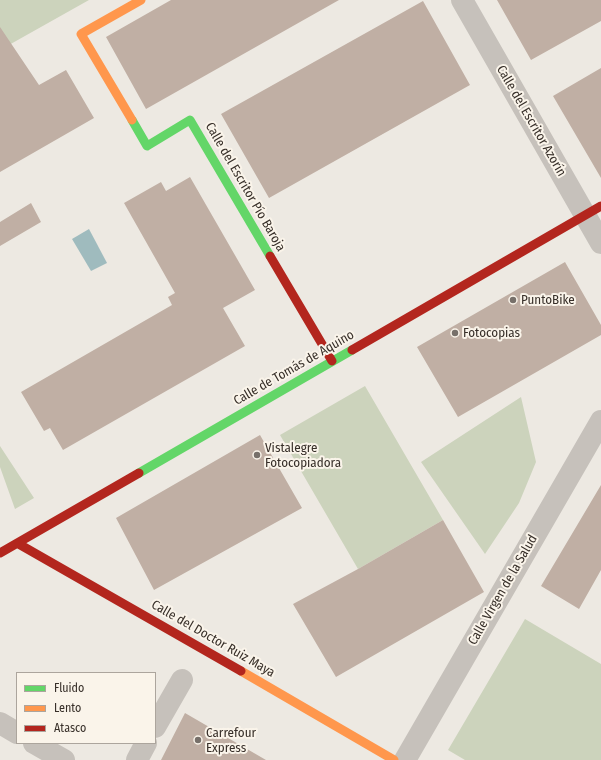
<!DOCTYPE html>
<meta charset="utf-8">
<style>
body{margin:0}
#map{position:relative;width:601px;height:760px;overflow:hidden;background:#ede9e2;font-family:"Fira Sans Condensed",sans-serif}
canvas{display:block}
.legend{position:absolute;left:16px;top:672px;width:140px;height:72px;box-sizing:border-box;background:#faf4ea;border:1px solid #aca59d;margin:0;padding:5px 7px;list-style:none;font-size:12px;color:#372f29}
.legend li{display:flex;align-items:center;gap:8px;height:20px}
.legend b{width:20px;border:1px solid #aca59d}
</style>
<div id="map">
<canvas width="601" height="760"></canvas>
<ul class="legend">
<li><b style="height:5px;background:#63d668"></b>Fluido</li>
<li><b style="height:5px;background:#ff974d"></b>Lento</li>
<li><b style="height:5px;background:#b3261e"></b>Atasco</li>
</ul>
</div>
<script>
const ctx = document.querySelector('canvas').getContext('2d');
ctx.lineJoin = 'round';
function paint(path, color) { ctx.fillStyle = color; ctx.fill(path, 'evenodd'); }
function trace(path, color, width, dash) { ctx.strokeStyle = color; ctx.lineWidth = width; ctx.lineCap = dash ? 'butt' : 'round'; ctx.setLineDash(dash || []); ctx.stroke(path); }
function write(font, color, halo, rows, align = 'center') {
  ctx.font = font + ' "Fira Sans Condensed",sans-serif'; ctx.lineWidth = 4; ctx.setLineDash([]); ctx.textBaseline = 'middle'; ctx.strokeStyle = halo; ctx.fillStyle = color; for (const [text, x, y, turn = 0] of rows) {
    ctx.save(); ctx.translate(x, y); ctx.rotate((+turn || 0) * Math.PI / 180); ctx.textAlign = isNaN(turn) ? turn : align; if (halo) ctx.strokeText(text, 0, 0); ctx.fillText(text, 0, 0); ctx.restore();
  }
}
paint(new Path2D(`
 M0 0H89L0 50Z
 M365 386 443 520 358 569 280 435Z
 M521 397 536 462 519 503 485 554 421 462Z
 M0 446 34 498 15 509 0 467Z
 M525 619 601 664V760H465L448 750Z`), '#ccd3bc');
paint(new Path2D(`
 M89 229 107 263 91 271 72 239Z`), '#9fbbbe');
paint(new Path2D(`
 M171 0H339L146 109 106 37Z
 M497 0H601V21L531 60Z
 M423 1 470 85 269 198 221 114Z
 M0 27 39 85 66 70 94 118 0 172Z
 M601 68V178L553 96Z
 M190 177 255 290 223 308 245 346 63 450 50 428 44 431 21 392 172 305 168 297 175 293 124 203 161 182 166 191Z
 M31 203 41 222 0 246V222Z
 M565 262 601 325V335L458 417 417 347Z
 M260 435 302 508 154 590 116 518Z
 M601 485V570L579 609 541 586Z
 M443 520 484 592 336 677 293 604 358 569Z
 M185 713 266 760H161Z`), '#c0afa4');
trace(new Path2D(`
 M462 0 601 243
 M0 723 17 733
 M155 727 182 680
 M34 743 64 760
 M137 760 146 743
 M405 760 601 421`), '#c6c1bb', 22);
trace(new Path2D(`
 M132 120 147 146 190 120 270 256
 M139 473 352 350`), '#63d668', 9);
trace(new Path2D(`
 M132 120 81 34 141 0
 M241 671 394 760`), '#ff974d', 9);
trace(new Path2D(`
 M270 256 332 361
 M352 350 601 206
 M17 543 241 671
 M0 553 139 473`), '#b3261e', 9);
for (const [x, y, r, color] of [
 [513,300,4,"#77706a"],
 [455,333,4,"#77706a"],
 [257,455,4,"#77706a"],
 [198,740,4,"#77706a"]
]) { const dot = new Path2D(); dot.arc(x, y, r, 0, 2 * Math.PI); ctx.fillStyle = color; ctx.fill(dot); trace(dot, '#faf4ea', 1.5); }
write('13px', '#372f29', '#faf4ea', [
 ["Calle del Escritor Azorín",531,121,60],
 ["Calle del Escritor Pío Baroja",245,187,60],
 ["Calle de Tomás de Aquino",294,368,-30],
 ["Calle Virgen de la Salud",503,590,-60],
 ["Calle del Doctor Ruiz Maya",213,639,30]
]);
write('13px', '#372f29', '#faf4ea', [
 ["PuntoBike",521,300],
 ["Fotocopias",463,333],
 ["Vistalegre",265,448],
 ["Fotocopiadora",265,463],
 ["Carrefour",206,733],
 ["Express",206,748]
], 'left');
</script>
